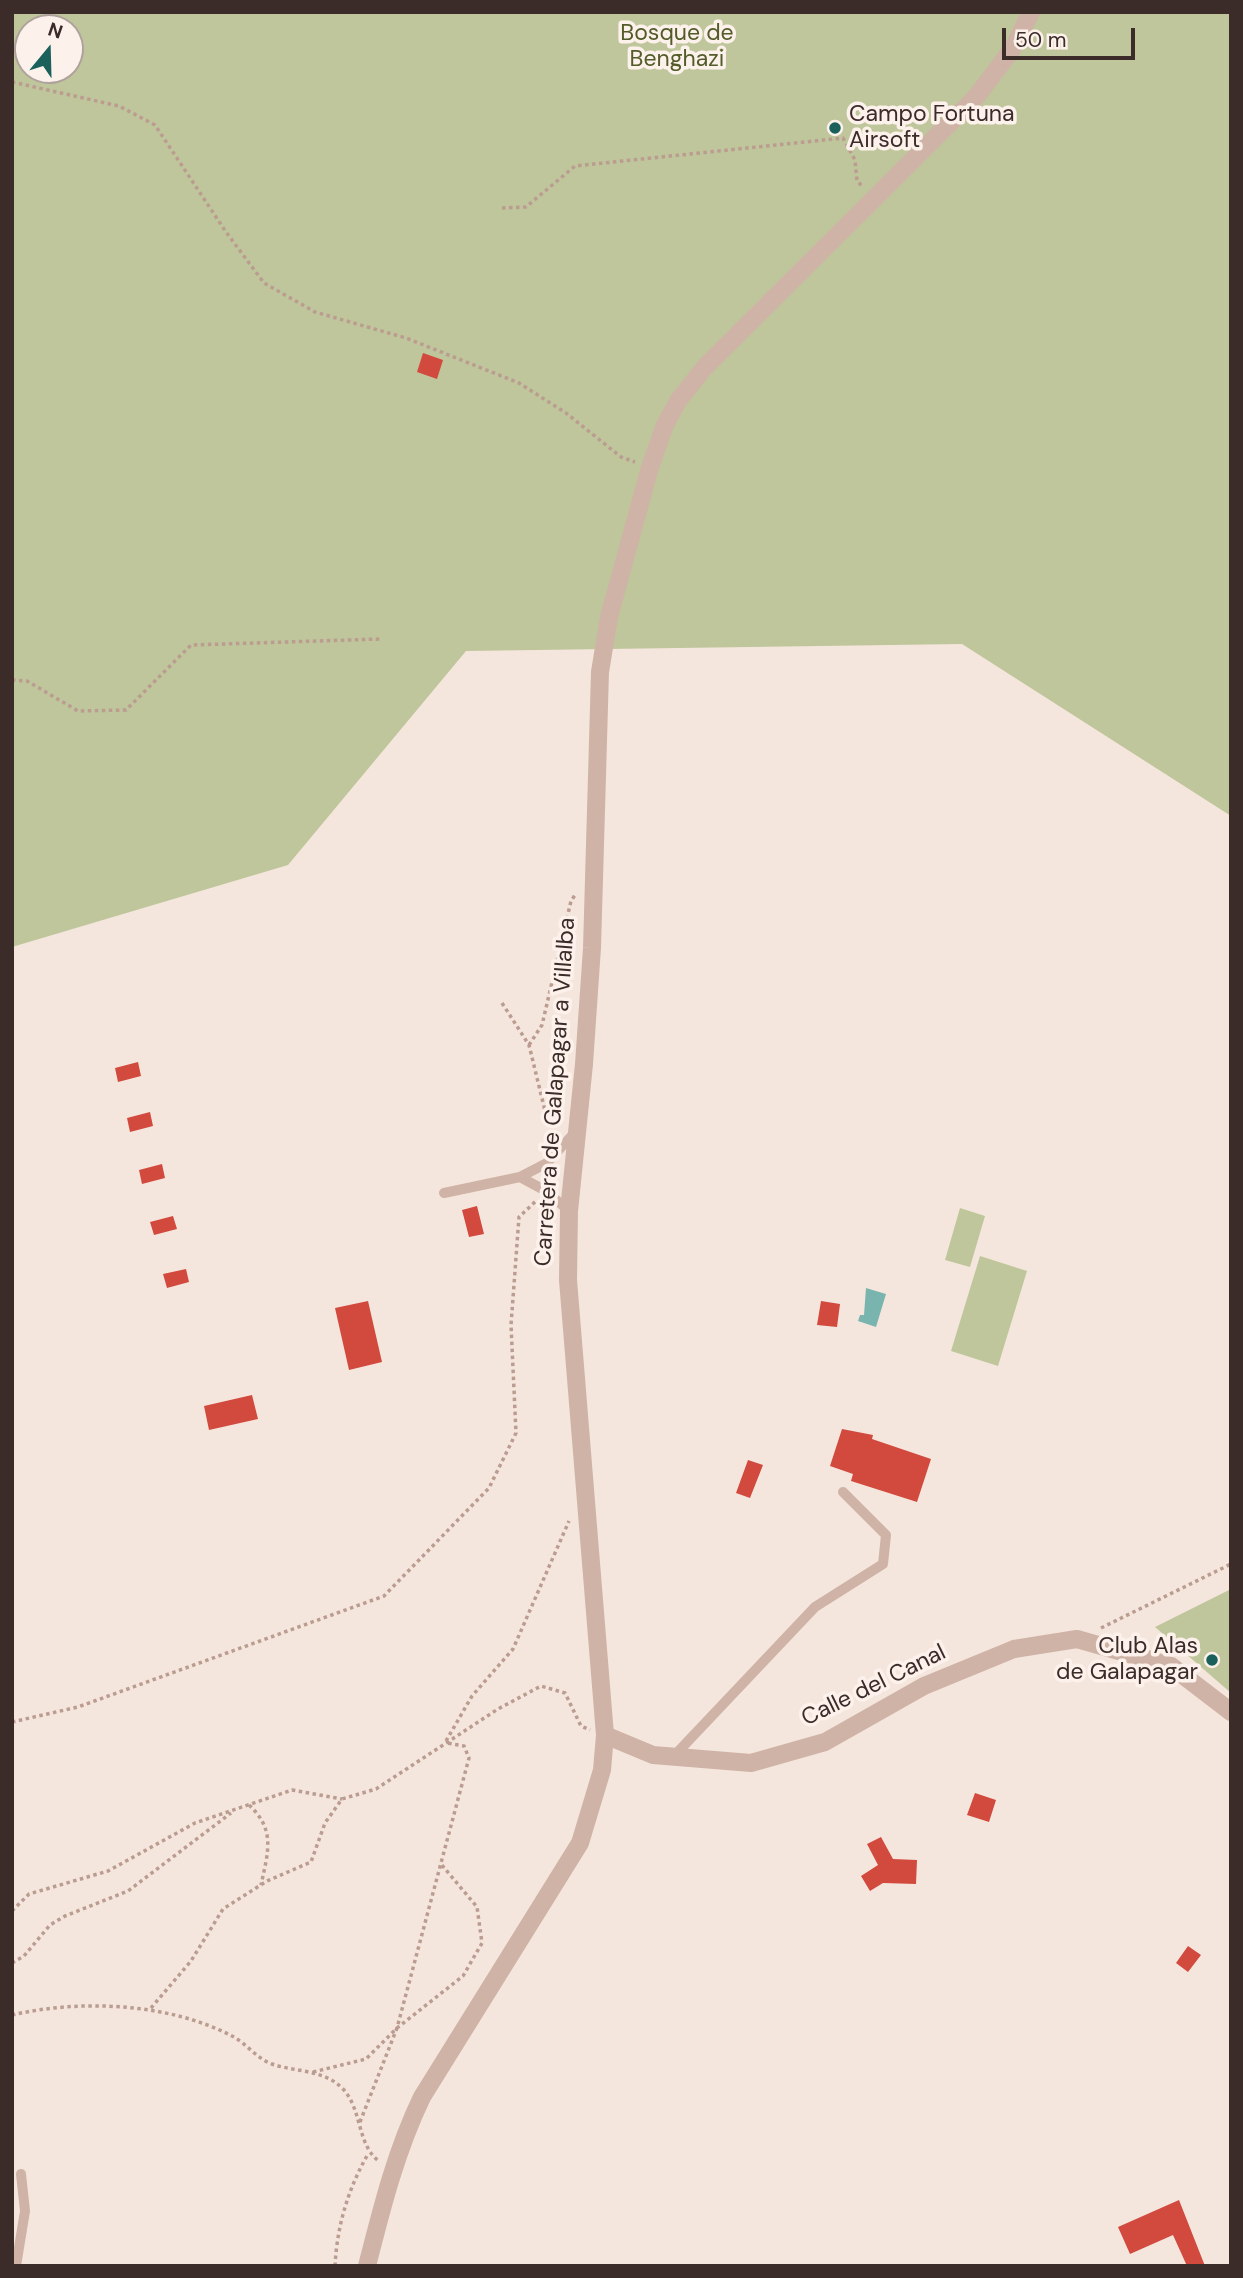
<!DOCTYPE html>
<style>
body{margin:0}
#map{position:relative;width:1243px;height:2278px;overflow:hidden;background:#f5e6dd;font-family:"DM Sans",sans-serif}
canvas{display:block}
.frame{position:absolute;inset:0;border:14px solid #3b2b29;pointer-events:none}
.north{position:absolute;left:14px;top:14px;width:70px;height:70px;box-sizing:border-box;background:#fcf1eb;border:2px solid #afa29d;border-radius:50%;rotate:19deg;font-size:19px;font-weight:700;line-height:28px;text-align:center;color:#3b2b29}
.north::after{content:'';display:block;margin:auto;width:24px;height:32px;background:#19615a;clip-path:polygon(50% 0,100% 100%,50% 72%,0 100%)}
.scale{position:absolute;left:1002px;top:28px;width:133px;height:32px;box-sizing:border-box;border:4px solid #3b2b29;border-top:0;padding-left:9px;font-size:21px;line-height:24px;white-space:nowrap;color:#3b2b29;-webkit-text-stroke:5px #fcf1eb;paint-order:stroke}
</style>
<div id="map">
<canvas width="1243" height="2278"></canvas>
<div class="frame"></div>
<div class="north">N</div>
<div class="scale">50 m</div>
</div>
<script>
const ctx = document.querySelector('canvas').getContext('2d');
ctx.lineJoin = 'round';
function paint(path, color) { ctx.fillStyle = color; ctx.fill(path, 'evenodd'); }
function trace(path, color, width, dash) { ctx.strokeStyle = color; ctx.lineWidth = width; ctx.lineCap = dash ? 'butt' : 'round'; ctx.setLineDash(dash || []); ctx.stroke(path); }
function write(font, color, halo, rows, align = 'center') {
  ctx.font = font + ' "DM Sans",sans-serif'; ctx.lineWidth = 7; ctx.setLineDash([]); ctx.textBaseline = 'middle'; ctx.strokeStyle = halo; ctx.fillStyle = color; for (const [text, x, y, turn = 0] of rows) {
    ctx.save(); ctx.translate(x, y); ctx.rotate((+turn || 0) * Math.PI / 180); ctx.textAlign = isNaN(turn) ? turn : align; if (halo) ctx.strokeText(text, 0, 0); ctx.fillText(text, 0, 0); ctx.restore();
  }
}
paint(new Path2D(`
 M12 12H1231V816L962 644 466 651 288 865 12 947ZM28 28H70V70H28Z
 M960 1208 985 1216 970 1267 945 1260Z
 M980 1256 1027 1271 998 1366 951 1351Z
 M1231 1589V1693L1155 1627Z`), '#bfc69b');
paint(new Path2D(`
 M866 1288 886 1294 876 1327 858 1321 860 1315H864Z`), '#79b5ae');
paint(new Path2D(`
 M423 353 443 360 437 379 417 372Z
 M138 1062 141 1076 118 1082 115 1068Z
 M150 1112 153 1126 130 1132 127 1118Z
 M162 1164 165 1178 142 1184 139 1170Z
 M477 1206 484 1234 469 1237 462 1210Z
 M173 1216 177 1229 154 1235 150 1222Z
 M186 1269 189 1282 167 1288 163 1274Z
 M368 1301 382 1362 349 1370 335 1308Z
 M821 1301 840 1304 837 1327 817 1325Z
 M252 1395 258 1419 209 1430 204 1406Z
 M842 1429 873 1435 872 1439 931 1459 917 1502 851 1481 853 1474 830 1466Z
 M748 1460 763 1465 750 1498 736 1493Z
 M975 1793 996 1800 989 1822 967 1815Z
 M881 1837 893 1859 917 1860 916 1884 883 1883 870 1891 861 1876 878 1865 867 1844Z
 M1188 1946 1201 1955 1188 1972 1176 1963Z
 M1179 2200 1205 2266H1187L1173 2235 1130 2254 1118 2227Z`), '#d2493e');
trace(new Path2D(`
 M12 82 119 106 155 125 226 232 264 283 315 312 406 338 519 383 566 413 621 457 635 462
 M502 208 526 207 575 166 843 138 855 160 857 181 863 187
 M12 680 27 681 78 711 126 710 191 645 380 639
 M502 1003 529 1045 546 1115 561 1121
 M529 1045 542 1025 571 901 575 895
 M1101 1628 1231 1564
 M12 1722 78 1707 384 1596 489 1488 516 1433 511 1325 519 1217 537 1200
 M446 1741 472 1696 513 1649 569 1521
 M249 1805C276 1830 268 1852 261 1885
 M12 1911 29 1894 108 1871 195 1823 292 1790 342 1799
 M12 1963 24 1956 50 1925 65 1916 128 1891 231 1813
 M151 2008 191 1961 223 1909 267 1881 311 1862 325 1823 342 1799 376 1789 498 1709 541 1686 565 1693 581 1726 590 1730
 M12 2015C81 1999 169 2003 232 2036 246 2043 257 2059 272 2064 294 2072 323 2069 342 2088 363 2109 356 2145 380 2162
 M313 2072 366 2059 397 2028 463 1976 482 1943 477 1907 441 1864
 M360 2122 397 2028 469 1758 464 1746 447 1743
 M335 2266C337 2226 348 2189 368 2154`), '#bb9c91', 3.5, [3.5, 3.5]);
trace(new Path2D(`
 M444 1193 520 1177
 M569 1211 546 1191 520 1177 547 1163 576 1131
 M673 1757 815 1607 883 1564 886 1535 843 1492
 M16 2266 25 2211 21 2174`), '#cfb3a7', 10);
trace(new Path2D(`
 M605 1735 653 1755 751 1763 825 1742 924 1686 1014 1649 1077 1639 1171 1666 1231 1712`), '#cfb3a7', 18);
trace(new Path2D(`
 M367 2266C382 2207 396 2151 422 2097L580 1843 602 1770 605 1735 568 1280 569 1211 584 1064 592 948 600 672 609 617 650 467 665 425 678 401 704 368 976 97 1013 48 1031 12`), '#cfb3a7', 18);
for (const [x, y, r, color] of [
 [835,128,7,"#19615a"],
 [1212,1660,7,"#19615a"]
]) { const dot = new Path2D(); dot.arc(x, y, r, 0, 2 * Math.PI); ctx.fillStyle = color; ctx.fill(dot); trace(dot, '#fcf1eb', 2.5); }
write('23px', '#525c29', '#fcf1eb', [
 ["Bosque de",677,34],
 ["Benghazi",677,60]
]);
write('23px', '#3b2b29', '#fcf1eb', [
 ["Campo Fortuna",849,115],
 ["Airsoft",849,141],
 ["Club Alas",1198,1647,"right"],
 ["de Galapagar",1198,1673,"right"]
], 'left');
write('23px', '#3b2b29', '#fcf1eb', [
 ["Carretera de Galapagar a Villalba",556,1092,-86],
 ["Calle del Canal",874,1686,-26]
]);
</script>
